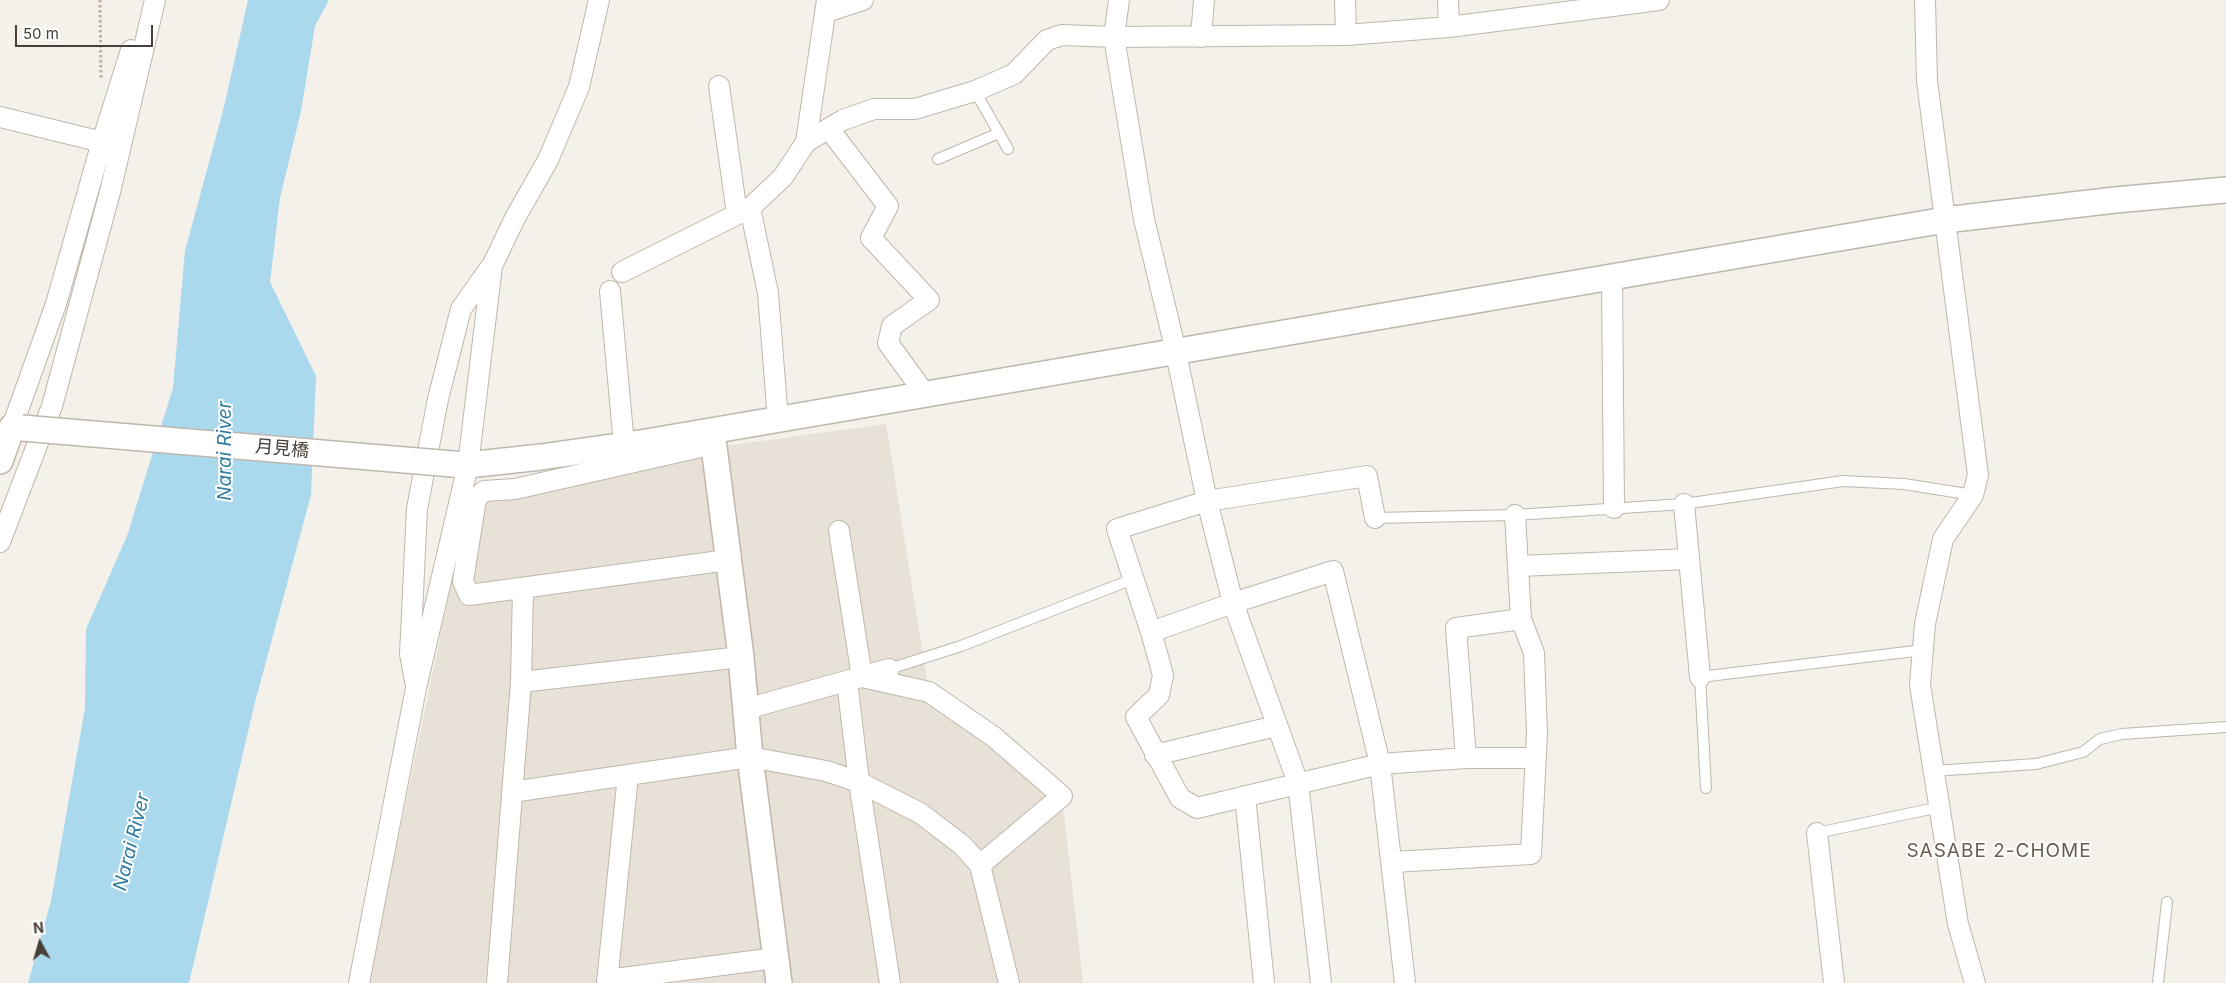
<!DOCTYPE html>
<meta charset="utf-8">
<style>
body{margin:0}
#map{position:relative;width:2226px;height:983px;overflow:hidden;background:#f4f0ea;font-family:Inter,sans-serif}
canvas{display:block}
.north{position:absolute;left:15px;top:918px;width:50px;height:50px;-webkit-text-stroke:4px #fff;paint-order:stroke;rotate:354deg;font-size:14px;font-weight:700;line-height:20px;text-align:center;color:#484038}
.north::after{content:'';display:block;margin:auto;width:18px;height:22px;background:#484038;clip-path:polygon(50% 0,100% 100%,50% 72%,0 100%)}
.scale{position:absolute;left:15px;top:25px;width:138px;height:22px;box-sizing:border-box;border:2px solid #484038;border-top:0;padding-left:6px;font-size:15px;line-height:18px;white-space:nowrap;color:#484038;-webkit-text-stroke:4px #fff;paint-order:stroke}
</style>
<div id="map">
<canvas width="2226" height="983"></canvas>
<div class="north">N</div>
<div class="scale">50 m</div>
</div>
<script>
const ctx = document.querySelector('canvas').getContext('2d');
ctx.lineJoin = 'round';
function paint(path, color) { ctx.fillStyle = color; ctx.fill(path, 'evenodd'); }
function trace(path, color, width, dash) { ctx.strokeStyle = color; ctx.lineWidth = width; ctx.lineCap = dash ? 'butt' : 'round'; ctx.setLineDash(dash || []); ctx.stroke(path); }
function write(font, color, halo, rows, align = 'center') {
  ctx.font = font + ' Inter,"Noto Sans JP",sans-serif'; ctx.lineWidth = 4; ctx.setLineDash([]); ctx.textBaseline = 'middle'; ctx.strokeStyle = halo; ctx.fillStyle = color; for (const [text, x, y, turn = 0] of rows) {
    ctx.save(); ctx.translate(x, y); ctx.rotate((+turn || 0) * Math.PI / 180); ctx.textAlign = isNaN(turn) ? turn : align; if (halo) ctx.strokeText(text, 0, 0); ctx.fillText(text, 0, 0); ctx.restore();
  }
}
paint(new Path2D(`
 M886 424 929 692 1062 796 1083 983H368L468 503 658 455Z`), '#e8e1d8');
paint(new Path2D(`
 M248 0H329L315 26 301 111 280 198 270 282 316 376 311 495 254 706 189 983H28L51 901 85 708 86 629 127 536 173 388 185 251 224 107Z`), '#aad8ed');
const service = new Path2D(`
 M975 91 1008 149
 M938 159 999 133
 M1375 518 1515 515 1684 504 1843 481 1904 484 1973 495
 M889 669 961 646 1133 579
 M1933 771 2036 764 2083 752 2100 739 2122 734 2226 727
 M1706 788 1700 677 1923 650
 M1817 833 1940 807
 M2158 983 2167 902`);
const minor = new Path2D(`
 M1119 0 1114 37 1144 219 1173 339 1207 501 1233 603 1151 632 1117 529 1207 501 1367 476 1375 518
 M1345 0 1346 35
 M1448 0 1449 27
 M1925 0 1927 81 1978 475 1973 495 1943 539 1925 624 1920 685 1958 924 1975 983
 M826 12 863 0
 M1201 37 1204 0
 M719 86 737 214
 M0 117 102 142
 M829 129 888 206 871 238 929 300 892 326 888 343 925 394
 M806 142 843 120 874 109H915L975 91 1014 74 1047 40 1062 35 1114 37 1346 35 1449 27 1659 0
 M622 272 750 208
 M1612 277 1614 508
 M610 291 624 445
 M778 420 768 293 750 208 783 177 806 142 827 0
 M12 427 56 304 102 142 131 50
 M714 444 515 489 484 491 476 499 463 581 469 595 728 560
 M1684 504 1700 677
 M839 531 862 677 929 692 994 737 1062 796 980 865
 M0 542 52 406 110 192 155 0
 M1519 566 1689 559
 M1151 632 1163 675 1159 695 1136 717 1180 798 1197 808 1380 764 1466 758H1534
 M415 681 410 654 417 509 438 399 461 309 490 268
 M847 681 859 782 890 983
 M521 682 741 657
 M746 709 889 669
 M1155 755 1276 726
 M1466 758 1456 628 1521 619 1515 515
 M512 792 750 757 826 771 859 782 920 813 962 845 980 865 1009 983
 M1245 796 1264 983
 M1817 833 1834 983
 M1393 862 1531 854 1537 733 1534 653 1521 619
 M607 980 776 958
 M359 983 416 688 468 465 492 266 515 218 548 160 579 87 599 0
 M497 983 521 682 523 588
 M607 983 628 775
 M1321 983 1298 783 1233 603 1333 571 1380 764 1405 983`);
const tertiary = new Path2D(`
 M712 431 741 657 750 757 779 983
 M0 461 12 427
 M453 464 468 465 541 457 646 442 1945 220 2115 200 2226 190`);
trace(service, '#bfb7ad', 12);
trace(minor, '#bfb7ad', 22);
trace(tertiary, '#bfb7ad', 28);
trace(new Path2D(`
 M100 0 101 79`), '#c0b19f', 3, [2.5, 2.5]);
trace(service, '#fff', 10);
trace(minor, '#fff', 20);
trace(tertiary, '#fff', 25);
const tertiaryBridge = new Path2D(`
 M22 428 453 464`);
trace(tertiaryBridge, '#bfb7ad', 28, []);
trace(tertiaryBridge, '#fff', 25);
write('18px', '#484038', '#fff', [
 ["月見橋",282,449,5]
]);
write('italic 19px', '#327c9f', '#fff', [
 ["Narai River",225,451,-90],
 ["Narai River",132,842,-76]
]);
ctx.letterSpacing = '1px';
write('19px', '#6a5d50', '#fff', [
 ["SASABE 2-CHOME",1999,851]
]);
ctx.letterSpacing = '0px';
</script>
